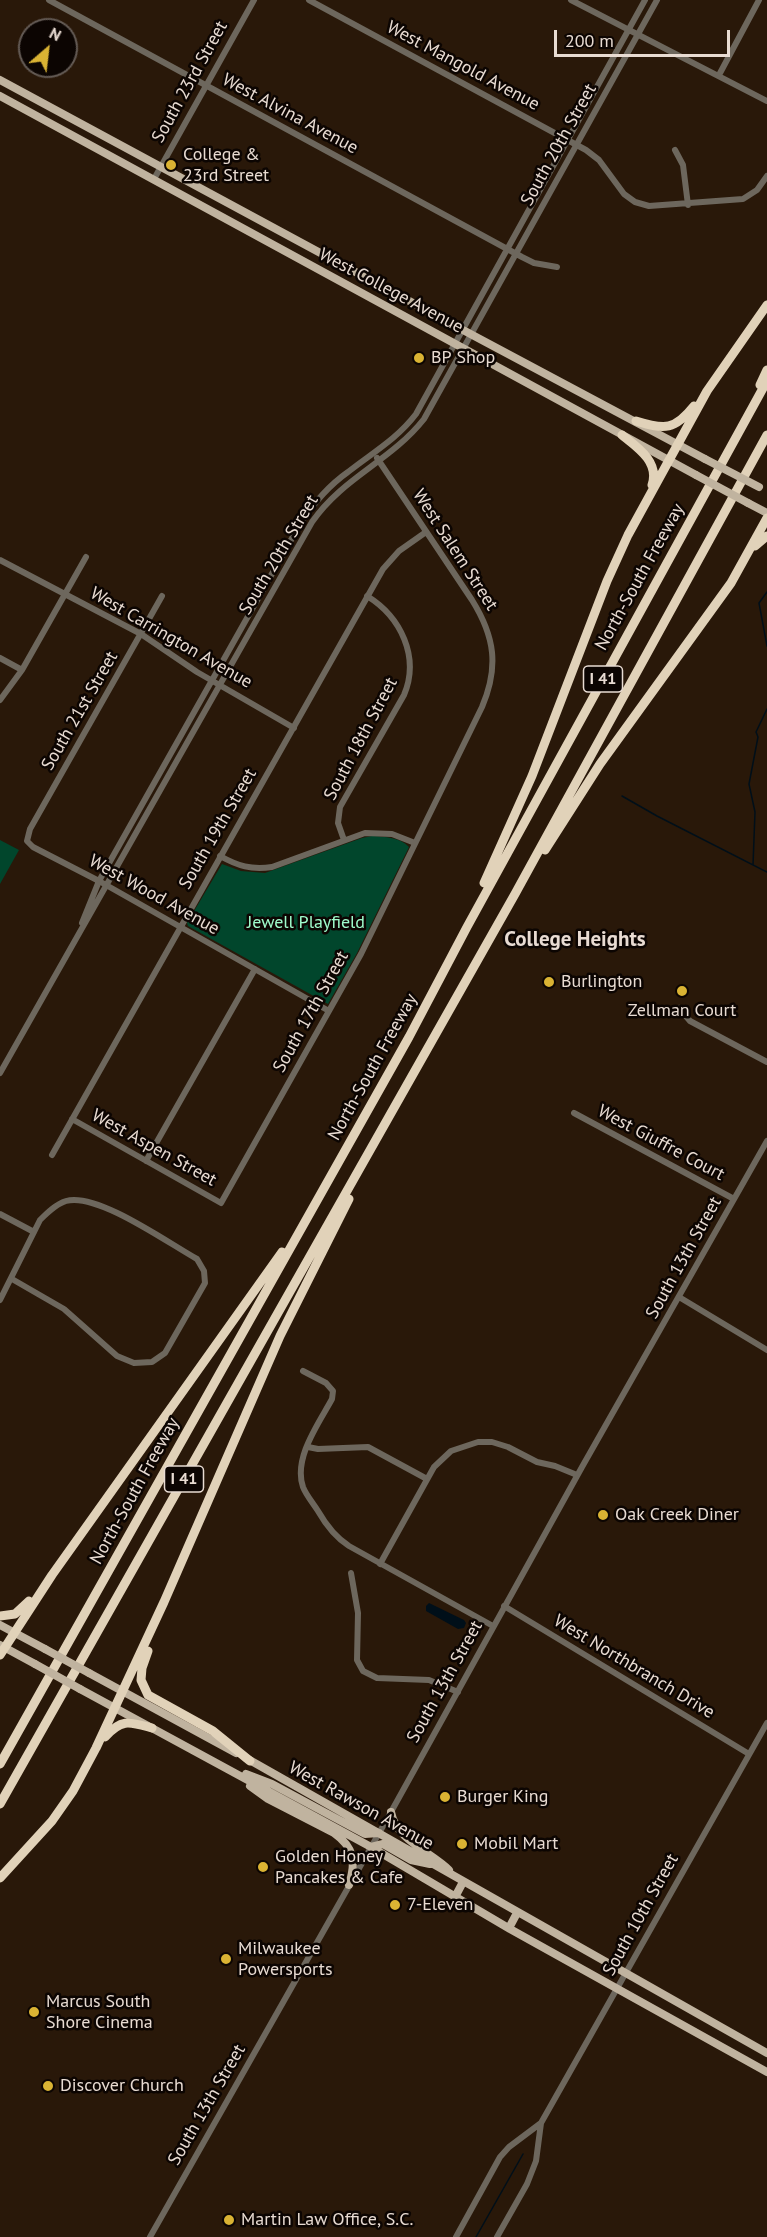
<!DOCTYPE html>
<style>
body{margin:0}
#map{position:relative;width:767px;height:2237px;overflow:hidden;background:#291809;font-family:"PT Sans",sans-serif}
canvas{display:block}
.north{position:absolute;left:18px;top:18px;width:60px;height:60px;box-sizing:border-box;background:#0c0502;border:2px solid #645b55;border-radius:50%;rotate:28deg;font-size:16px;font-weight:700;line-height:24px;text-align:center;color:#e8dbd2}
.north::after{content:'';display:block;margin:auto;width:21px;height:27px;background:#dab333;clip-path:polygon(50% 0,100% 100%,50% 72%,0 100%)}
.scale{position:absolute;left:554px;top:30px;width:176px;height:27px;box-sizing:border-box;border:3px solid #e8dbd2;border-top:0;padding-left:8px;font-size:18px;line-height:21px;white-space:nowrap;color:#e8dbd2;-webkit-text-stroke:4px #0c0502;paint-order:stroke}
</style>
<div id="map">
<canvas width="767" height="2237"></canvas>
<div class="north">N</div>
<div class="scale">200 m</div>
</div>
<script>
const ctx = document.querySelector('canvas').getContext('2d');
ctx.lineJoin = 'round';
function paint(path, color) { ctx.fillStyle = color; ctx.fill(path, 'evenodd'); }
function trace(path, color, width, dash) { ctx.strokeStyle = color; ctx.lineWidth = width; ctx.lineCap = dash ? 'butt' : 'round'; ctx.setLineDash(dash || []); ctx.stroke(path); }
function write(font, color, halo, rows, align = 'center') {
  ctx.font = font + ' "PT Sans",sans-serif'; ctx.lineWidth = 5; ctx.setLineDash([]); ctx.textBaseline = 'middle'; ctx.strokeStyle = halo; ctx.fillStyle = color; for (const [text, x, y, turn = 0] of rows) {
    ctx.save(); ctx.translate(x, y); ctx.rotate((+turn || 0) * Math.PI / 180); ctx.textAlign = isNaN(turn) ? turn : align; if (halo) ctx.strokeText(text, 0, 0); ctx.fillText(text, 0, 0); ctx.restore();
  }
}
paint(new Path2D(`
 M372 836C385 837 400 837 409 847L357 953 328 1004 188 926 187 923 222 864 241 871 265 873 362 838Z
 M0 840 19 850 0 884Z`), '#01462c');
paint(new Path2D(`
 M429 1603 464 1620 466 1623 464 1628 458 1629 426 1611V1606Z`), '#000f19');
trace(new Path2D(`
 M767 592 759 603 767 646
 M622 796 657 816 767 872
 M753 865 755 812 749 784 758 737 756 732 767 709
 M476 2237 523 2154`), '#000f19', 1.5);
trace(new Path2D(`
 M49 0 522 257 534 263 557 267
 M309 0 586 150 599 160 624 194 635 202 649 206 743 199 757 190 767 176
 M571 0 767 101
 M719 75 759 0
 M675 150 683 165 688 205
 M154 179 254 0
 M0 560 141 634 197 672 294 728
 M162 596 30 829 27 841 33 847 99 881 329 1011
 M0 658 22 670
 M0 700 22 670 86 557
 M344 840 338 823 340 807 404 695C420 657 401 617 367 596
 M220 856C238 866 251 870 272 867L365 833 392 834 415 843
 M82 923 99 881 300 524C313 504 328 486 348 472 372 453 397 439 416 414L645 0
 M679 1008 690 1021 767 1062
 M0 1073 312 522C343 477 391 461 424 419L657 0
 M574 1113 734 1199
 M72 1119 221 1203 361 954 482 707C499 667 495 637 472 600L377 458
 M52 1155 383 569 399 551 426 532
 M146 1161 255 969
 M0 1214 34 1232
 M679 1297 767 1350
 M0 1300 40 1220C47 1213 56 1204 66 1201 97 1192 168 1243 197 1259L204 1271 205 1283 165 1353 152 1362 134 1363 117 1356 64 1309 12 1279
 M303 1371 326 1383 333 1391 332 1399C319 1423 293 1458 303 1487 306 1495 313 1503 318 1511 326 1525 335 1537 349 1546L493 1626
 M308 1447 318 1449 368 1447 427 1479
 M380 1564 434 1467 451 1451 478 1442H492L508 1447 537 1462 555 1466 577 1475
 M351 1573 358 1613 357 1660 363 1671 377 1678 429 1680 458 1692
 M504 1606 749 1754
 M150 2237 391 1812 582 1467 767 1141
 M456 2237 500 2157 509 2147 541 2123
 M497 2237 527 2184 536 2161 541 2123 767 1723`), '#6d675d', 6);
trace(new Path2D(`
 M0 80 463 330 705 459
 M0 96 696 475
 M748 503 767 513
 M0 1625 45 1649
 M0 1645 35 1664
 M89 1673 236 1753
 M80 1689 371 1847 510 1929 767 2072
 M246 1758 767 2053
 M246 1774 272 1784 365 1834 379 1833
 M250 1786 268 1799 334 1833C355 1848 356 1862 349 1885
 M391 1812C396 1840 431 1852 449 1870
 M371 1847 383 1844 411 1860 430 1864
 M455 1897 463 1882
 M509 1928 517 1913`), '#c0b39f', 8);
trace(new Path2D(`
 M760 385 767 370
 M636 421C665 430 675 430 694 406
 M622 435C637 447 660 462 652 485
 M755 546 767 536
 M545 850 600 764 731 583 767 518
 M484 883 532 776 607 581 628 535 707 391 767 305
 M0 1616 15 1614 29 1601
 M148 1651 142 1668 141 1680 148 1695 213 1731 250 1761
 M0 1655 52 1575 282 1252
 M105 1737C122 1718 130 1722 152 1728
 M0 1764 409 1037 467 927 767 381
 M0 1804 515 894 767 435
 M0 1878 52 1821 73 1791 96 1748 164 1602 280 1336 349 1199`), '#e1d2b9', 9);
trace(new Path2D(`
 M705 459 759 487
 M696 475 748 503
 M45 1649 89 1673
 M35 1664 80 1689`), '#c0b39f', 8);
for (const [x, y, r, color] of [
 [171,165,6,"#dab333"],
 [419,358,6,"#dab333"],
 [549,982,6,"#dab333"],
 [682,991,6,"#dab333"],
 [603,1515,6,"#dab333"],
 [445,1797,6,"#dab333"],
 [462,1844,6,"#dab333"],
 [263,1867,6,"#dab333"],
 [395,1905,6,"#dab333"],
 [226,1959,6,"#dab333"],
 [34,2012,6,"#dab333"],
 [48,2086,6,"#dab333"],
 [229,2220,6,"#dab333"]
]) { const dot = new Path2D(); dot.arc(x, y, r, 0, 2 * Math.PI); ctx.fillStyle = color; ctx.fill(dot); trace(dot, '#0c0502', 2); }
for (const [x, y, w] of [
 [603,679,39],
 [184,1479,39]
]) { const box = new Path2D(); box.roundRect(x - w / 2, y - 13, w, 26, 4.5); ctx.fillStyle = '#0c0502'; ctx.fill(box); trace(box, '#e8dbd2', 1.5); }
write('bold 16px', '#e8dbd2', null, [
 ["I 41",603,679],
 ["I 41",184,1479]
]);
write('18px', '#e8dbd2', '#0c0502', [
 ["West Mangold Avenue",463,66,28],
 ["South 23rd Street",190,82,-61],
 ["West Alvina Avenue",290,114,28],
 ["South 20th Street",559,145,-61],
 ["West College Avenue",391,291,28],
 ["West Salem Street",455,550,57],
 ["South 20th Street",279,555,-59],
 ["North-South Freeway",640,577,-61],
 ["West Carrington Avenue",171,638,30],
 ["South 21st Street",80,711,-60],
 ["South 18th Street",361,739,-62],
 ["South 19th Street",218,829,-60],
 ["West Wood Avenue",154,895,29],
 ["South 17th Street",311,1012,-61],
 ["North-South Freeway",373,1067,-61],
 ["West Giuffre Court",661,1143,28],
 ["West Aspen Street",154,1148,29],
 ["South 13th Street",684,1258,-61],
 ["North-South Freeway",135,1491,-61],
 ["West Northbranch Drive",634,1667,31],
 ["South 13th Street",445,1682,-61],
 ["West Rawson Avenue",361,1806,29],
 ["South 10th Street",641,1915,-61],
 ["South 13th Street",207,2105,-60]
]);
write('18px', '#e8dbd2', '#0c0502', [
 ["College &",183,155],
 ["23rd Street",183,176],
 ["BP Shop",431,358],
 ["Burlington",561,982],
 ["Zellman Court",682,1011,"center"],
 ["Oak Creek Diner",615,1515],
 ["Burger King",457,1797],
 ["Mobil Mart",474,1844],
 ["Golden Honey",275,1857],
 ["Pancakes & Cafe",275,1878],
 ["7-Eleven",407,1905],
 ["Milwaukee",238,1949],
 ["Powersports",238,1970],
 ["Marcus South",46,2002],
 ["Shore Cinema",46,2023],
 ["Discover Church",60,2086],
 ["Martin Law Office, S.C.",241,2220]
], 'left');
write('18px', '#9ffccc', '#0c0502', [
 ["Jewell Playfield",306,923]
]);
write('bold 21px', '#e8dbd2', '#0c0502', [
 ["College Heights",575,940]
]);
</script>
